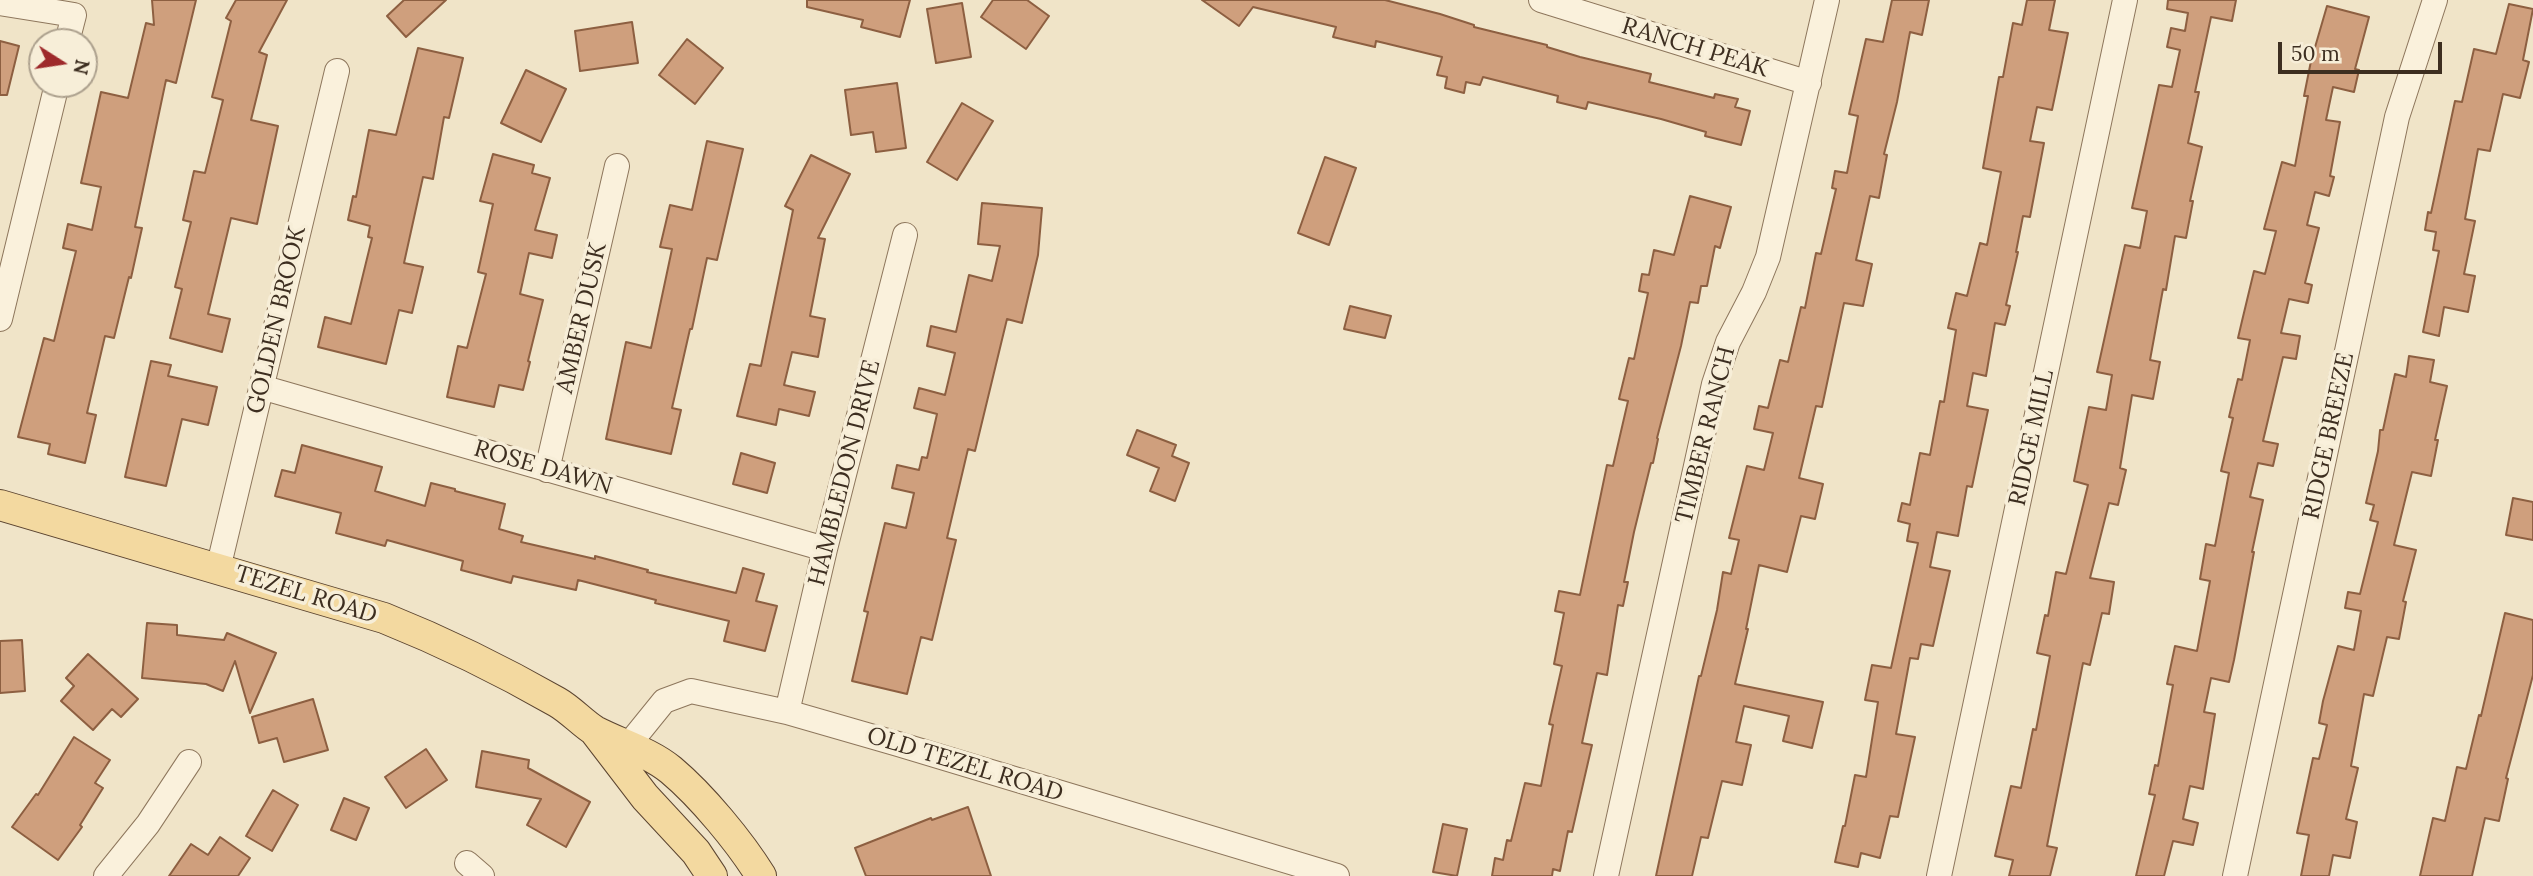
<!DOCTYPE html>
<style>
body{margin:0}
#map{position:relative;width:2533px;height:876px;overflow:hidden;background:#f0e4c8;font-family:Lora,serif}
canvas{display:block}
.north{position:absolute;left:28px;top:28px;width:70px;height:70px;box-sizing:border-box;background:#f7eed8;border:2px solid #ada18e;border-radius:50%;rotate:102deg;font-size:19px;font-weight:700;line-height:28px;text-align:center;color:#3d2e20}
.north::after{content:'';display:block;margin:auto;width:24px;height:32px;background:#9e2a2b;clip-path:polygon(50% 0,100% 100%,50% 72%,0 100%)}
.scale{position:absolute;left:2278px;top:42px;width:164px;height:32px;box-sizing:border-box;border:4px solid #3d2e20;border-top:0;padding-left:9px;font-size:21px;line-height:24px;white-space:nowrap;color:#3d2e20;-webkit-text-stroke:5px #f7eed8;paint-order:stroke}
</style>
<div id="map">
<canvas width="2533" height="876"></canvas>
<div class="north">N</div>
<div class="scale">50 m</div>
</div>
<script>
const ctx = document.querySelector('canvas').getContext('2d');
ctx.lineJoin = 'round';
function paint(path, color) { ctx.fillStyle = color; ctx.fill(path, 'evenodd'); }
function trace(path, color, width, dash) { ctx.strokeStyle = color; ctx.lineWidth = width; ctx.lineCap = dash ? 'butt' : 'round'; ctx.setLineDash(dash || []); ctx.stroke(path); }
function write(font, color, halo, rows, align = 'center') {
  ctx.font = font + ' Lora,serif'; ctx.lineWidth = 7; ctx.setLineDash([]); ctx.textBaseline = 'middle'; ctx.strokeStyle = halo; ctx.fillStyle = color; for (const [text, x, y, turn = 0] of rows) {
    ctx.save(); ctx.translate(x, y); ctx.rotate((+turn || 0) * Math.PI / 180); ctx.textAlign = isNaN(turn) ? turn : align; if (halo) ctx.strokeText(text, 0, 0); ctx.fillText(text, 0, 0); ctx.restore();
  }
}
const building = new Path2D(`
 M152 0H196L176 83 166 80 135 227 142 228 131 278 129 277 114 338 105 336 87 413 96 415 85 463 48 454 50 444 18 437 44 338 54 341 76 251 63 248 68 224 92 230 101 187 81 183 101 92 128 98 146 23 154 25Z
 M236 0H287L259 52 267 55 251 120 278 126 257 224 231 218 208 314 230 319 222 352 170 338 182 289 175 287 191 222 183 220 194 171 205 173 223 100 212 97 231 21 226 18Z
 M404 0H446L406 37 387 16Z
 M807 0H910L900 37 861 27 863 20 807 7Z
 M993 0H1027L1049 16 1026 49 981 17Z
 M1202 0H1385L1440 14 1474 25V27L1547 45V47L1580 57 1651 74 1649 82 1714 98 1715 94 1738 99 1735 107 1750 111 1741 145 1705 136 1706 132 1661 119 1588 102 1586 109 1557 102 1558 96 1483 77 1480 85 1466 82 1464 93 1445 88 1447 77 1437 75 1442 57 1376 41 1375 47 1333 37 1336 27 1253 7 1239 26Z
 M1892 0H1929L1922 35 1910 32 1897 102 1884 154 1887 155 1879 198 1870 196 1856 260 1872 264 1863 306 1844 303 1822 407 1816 406 1799 478 1823 484 1815 519 1801 516 1787 572 1759 565 1746 629H1748L1735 684 1823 702 1812 748 1783 741 1789 716 1744 706 1736 742 1751 745 1742 785 1722 781 1708 838 1701 837 1692 876H1656L1699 676H1701L1717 610 1723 572 1731 574 1739 540 1729 538 1747 466 1764 470 1773 433 1754 429 1759 406 1768 408 1780 360 1788 362 1801 307 1805 308 1816 253 1821 254 1836 189 1832 188 1835 171 1847 173 1858 116 1849 114 1866 39 1883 42Z
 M2027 0H2055L2049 30 2068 33 2060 72 2052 110 2037 107 2030 141 2044 143 2030 217 2023 216 2016 252H2018L2006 305 2010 306 2005 325 1995 323 1986 376 1973 373 1967 406 1988 410 1972 487 1967 486 1958 536 1937 532 1930 567 1950 571 1933 646 1921 644 1918 659 1910 658 1896 734 1915 737 1898 817 1890 816 1880 858 1861 853 1858 867 1835 862 1843 826H1845L1855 775 1866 777 1878 702 1865 700 1872 665 1891 668 1918 543 1907 541 1910 524 1898 521 1902 503 1910 505 1920 453 1930 455 1940 401 1944 402 1956 330 1948 328 1956 293 1967 296 1980 243 1987 245 2001 172 1983 168 1999 77H2003L2013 23 2022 25Z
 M2168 0H2236L2232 21 2211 17 2195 92H2199L2188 143 2202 147 2190 201H2193L2186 238 2175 236 2166 290 2163 289 2150 360 2160 362 2153 399 2132 395 2120 468 2126 470 2118 505 2109 503 2090 578 2114 582 2109 614 2102 613 2090 665 2083 663 2047 846 2057 848 2050 876H2009L2013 860 1995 856 2011 786 2021 788 2033 729 2036 730 2050 656 2037 653 2045 615 2048 616 2056 572 2066 574 2088 485 2074 481 2089 407 2106 410 2112 375 2097 372 2125 245 2140 248 2147 211 2132 208 2159 85 2172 87 2180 50 2167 47 2171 28 2185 31 2188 13 2167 9Z
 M962 3 971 57 936 63 927 9Z
 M2509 4 2533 9 2523 60 2529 62 2520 98 2503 94 2490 151 2478 149 2465 219 2475 221 2464 274 2475 276 2468 312 2444 307 2439 336 2423 332 2439 251 2433 250 2436 232 2425 230 2428 212 2431 213 2455 101 2462 102 2474 49 2496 54Z
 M2327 6 2369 17 2355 69 2359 70 2354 92 2333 87 2326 120 2340 122 2330 176 2334 177 2329 196 2315 192 2307 225 2319 228 2305 283 2312 285 2308 303 2289 299 2281 333 2300 336 2296 359 2283 357 2263 441 2278 444 2273 466 2258 463 2250 497 2263 500 2252 552H2254L2234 660 2229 682 2211 678 2204 712 2215 714 2203 789 2190 786 2183 819 2198 823 2193 845 2173 841 2164 876H2136L2155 795 2149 794 2155 765 2158 766 2173 685 2167 684 2175 646 2197 651 2210 581 2200 579 2206 544 2215 546 2229 473 2221 471 2233 418 2229 417 2238 379 2242 380 2250 340 2238 338 2242 321 2254 271 2265 274 2276 231 2264 229 2282 162 2295 166 2308 96H2304L2311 61Z
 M632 22 638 63 580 71 575 31Z
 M687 39 723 68 695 104 659 75Z
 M0 41 19 46 7 95H0Z
 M418 48 463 58 449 118 444 117 433 179 423 177 404 263 423 267 412 313 399 310 386 364 318 347 325 317 351 324 372 238 368 237 370 226 348 220 353 196 356 197 369 130 396 135Z
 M526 70 566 89 541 142 501 123Z
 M897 83 906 148 876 152 873 132 851 135 845 90Z
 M962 103 993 121 957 180 927 162Z
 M707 141 743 149 717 260 707 258 692 329H690L672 408 681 410 671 454 606 439 626 342 651 348 672 249 660 247 670 205 692 210Z
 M493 154 534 165 532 173 550 178 535 230 557 235 552 258 529 253 520 294 543 300 528 361 530 362 523 390 499 385 494 407 447 397 458 346 467 348 486 274 478 272 493 204 480 201Z
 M811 155 850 174 818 238 825 239 810 316 825 319 818 357 792 352 784 385 815 392 809 416 779 409 776 425 737 416 750 364 761 366 793 210 785 206Z
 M1325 157 1356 168 1329 245 1298 233Z
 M1690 196 1731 207 1720 248 1715 246 1707 286H1701L1698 303 1690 302 1681 346 1657 438 1658 439 1653 463H1651L1634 532 1624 582H1628L1623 606 1618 605 1607 675 1597 673 1582 743 1592 745 1572 832 1568 831 1560 871 1553 869 1552 876H1492L1495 858 1503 860 1507 840 1511 841 1525 783 1541 786 1553 725 1549 724 1562 666 1554 664 1564 613 1555 611 1559 591 1580 595 1607 465 1613 466 1628 401 1619 399 1629 358 1634 359 1648 293 1639 291 1642 274 1649 275 1654 250 1674 255Z
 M982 203 1042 208 1038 255 1022 323 1007 319 975 451 968 449 947 538 956 540 932 640 921 637 907 694 852 681 868 612 864 611 885 523 906 528 914 493 892 488 897 465 919 470 922 457 927 458 937 414 914 408 919 388 945 395 955 353 927 346 931 326 956 332 969 275 992 281 1000 246 978 244Z
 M1350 306 1391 316 1385 338 1344 329Z
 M2409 356 2434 360 2430 382 2447 386 2435 440H2438L2431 476 2412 472 2394 545 2416 550 2403 601 2406 602 2399 639 2387 637 2373 696 2364 694 2351 766 2358 768 2346 819 2357 822 2350 858 2333 855 2329 876H2301L2309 835 2297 833 2313 758 2319 759 2327 725 2319 723 2323 701 2338 646 2354 650 2361 611 2345 608 2348 592 2360 594 2378 522 2370 520 2374 505 2366 503 2378 451 2380 430H2383L2395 374 2406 377Z
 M151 361 171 365 168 376 217 387 208 425 182 419 166 486 125 477Z
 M1137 430 1176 445 1172 456 1189 463 1175 501 1150 491 1159 468 1127 455Z
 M302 445 382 467 375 491 425 506 431 483 455 489V491L505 504 499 529 523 536 521 542 595 559V556L648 570 647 572 736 593 743 568 764 574 756 601 777 606 765 651 724 641 729 621 655 603 656 600 578 580 576 590 513 576 511 583 461 570 463 561 387 540 385 546 336 533 341 513 275 496 282 470 295 473Z
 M741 453 775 463 767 493 733 484Z
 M2513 498 2533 502V540L2506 535Z
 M2505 613 2533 620V675L2506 778 2508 779 2499 821 2485 818 2472 876H2420L2433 818 2445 821 2457 767 2466 769 2479 715 2481 716Z
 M147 623 177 625V635L224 640 227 633 276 653 250 713 235 661 223 691 206 684 142 678Z
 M22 640 25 691 0 693V641Z
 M88 654 138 699 121 717 112 709 93 730 61 701 74 686 66 678Z
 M313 699 328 750 284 762 277 738 259 743 252 717Z
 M74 737 110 760 95 783 103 788 80 825 82 827 58 860 12 827 36 794 38 795Z
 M426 749 447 780 406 808 385 777Z
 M482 751 529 760 528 768 590 802 566 847 527 825 541 799 476 787Z
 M273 790 298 805 272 851 246 836Z
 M344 798 369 808 356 840 331 830Z
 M968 807 991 876H866L855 848 931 818 932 820Z
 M1443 824 1467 829 1457 876 1433 872Z
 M220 837 250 858 238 876H169L191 844 208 855Z`);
paint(building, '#cf9f7d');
trace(building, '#8d5f41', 2);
const minor = new Path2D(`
 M1541 0 1809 83
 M0 3 74 15 67 42
 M0 319 57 84
 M261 387 825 549
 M547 470 617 166
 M218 569 337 71
 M787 712 825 549 905 235
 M617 759 664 701 691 691 787 712 898 744 1337 876
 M467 863 482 876
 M106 876 148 824 189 762
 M1606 876 1714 384 1728 342 1754 292 1768 257 1827 0
 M1939 876 2125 0
 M2235 876 2397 117 2435 0`);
const major = new Path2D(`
 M0 505 384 618C444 642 501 670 557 702 571 710 582 723 595 731 620 744 649 752 671 770 702 796 740 842 761 876
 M596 733 645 797 696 852 712 876`);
trace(minor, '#8d765c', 26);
trace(major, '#5b4430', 32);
trace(minor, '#faf1dc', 24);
trace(major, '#f3d9a0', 30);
write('24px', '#3d2e20', '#f7eed8', [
 ["RANCH PEAK",1695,48,17],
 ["AMBER DUSK",582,318,-77],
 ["GOLDEN BROOK",277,320,-77],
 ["TIMBER RANCH",1706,435,-76],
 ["RIDGE BREEZE",2329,436,-78],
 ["RIDGE MILL",2032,438,-78],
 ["ROSE DAWN",543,468,16],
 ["HAMBLEDON DRIVE",845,473,-76],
 ["TEZEL ROAD",306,595,17],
 ["OLD TEZEL ROAD",965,765,17]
]);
</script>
